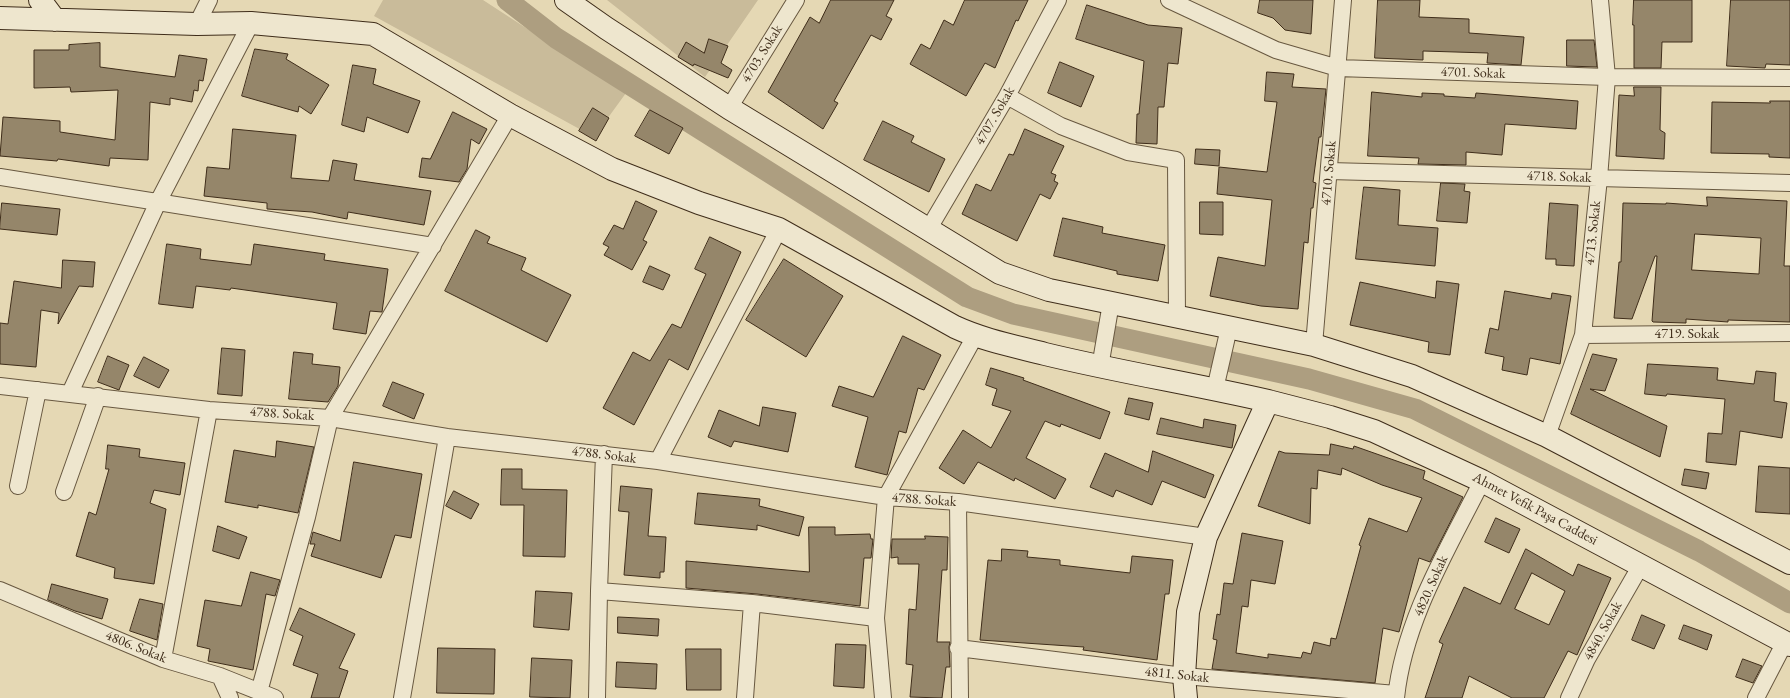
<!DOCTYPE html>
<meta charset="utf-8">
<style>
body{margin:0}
canvas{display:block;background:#e5d8b4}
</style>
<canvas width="1790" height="698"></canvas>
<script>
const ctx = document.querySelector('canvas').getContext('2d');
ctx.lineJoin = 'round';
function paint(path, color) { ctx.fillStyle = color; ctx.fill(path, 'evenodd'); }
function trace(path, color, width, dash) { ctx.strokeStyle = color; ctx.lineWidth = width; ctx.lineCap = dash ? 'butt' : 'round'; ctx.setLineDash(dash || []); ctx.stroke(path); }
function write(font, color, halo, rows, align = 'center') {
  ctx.font = font + ' "EB Garamond",serif'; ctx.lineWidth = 3; ctx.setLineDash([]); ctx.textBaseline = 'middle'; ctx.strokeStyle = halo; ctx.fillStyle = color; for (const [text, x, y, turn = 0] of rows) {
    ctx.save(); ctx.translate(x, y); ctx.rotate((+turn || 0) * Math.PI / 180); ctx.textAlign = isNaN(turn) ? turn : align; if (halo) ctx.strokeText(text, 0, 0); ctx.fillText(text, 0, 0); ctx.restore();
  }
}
paint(new Path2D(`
 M383 0H483L626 93 594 137 374 16Z
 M607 0H758L705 77Z`), '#c9bb9a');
trace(new Path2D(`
 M507 0 556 38 967 297 1013 314 1309 379 1415 409 1699 551 1790 603`), '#ad9e80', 21);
const building = new Path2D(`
 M831 0H894L886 16 892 19 881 40 871 35 834 101 838 103 823 129 768 92 810 17 819 23Z
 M965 0H1028L1018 21 1016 20 995 68 985 63 966 96 910 64 921 44 930 49 944 20 953 25Z
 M1260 0H1313L1311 34 1285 30 1273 18 1258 13Z
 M1378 0H1420L1419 17 1469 19V33L1524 37 1521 65 1487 63 1488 53 1423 51V60L1375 58Z
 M1634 0H1692V42H1662L1661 68H1634V25H1633Z
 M1731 0H1790V65L1766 64 1765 68 1727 66Z
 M1087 5 1148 25 1182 28 1178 64 1168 63 1164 107H1158L1157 144 1136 143 1137 114H1139L1144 61 1076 39Z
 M709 39 728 46 721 63 732 70 728 78 694 64 693 66 678 57 686 42 704 53Z
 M1567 40H1594L1597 67 1567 66Z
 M100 43V67L175 77 179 55 207 59 203 81 199 80 198 91 194 90 192 102 170 98V105L150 102 148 160 110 158 109 166 58 159 57 161 0 156 3 117 60 121V132L115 140 118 90 71 92 70 87 34 88V50H69V45Z
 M255 49 288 54 286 59 329 85 311 114 299 106 298 112 242 96Z
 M1060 62 1094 76 1081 107 1048 93Z
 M353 65 376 69 373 84 420 101 408 133 367 117 364 132 342 125Z
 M1267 72 1294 74 1292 87 1326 89 1321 137H1319L1313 182 1316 183 1313 208H1311L1308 243 1304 242 1298 309 1261 306 1210 296 1218 257 1265 266 1272 200 1217 194 1219 167 1267 172 1277 102 1265 101Z
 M1634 87H1661L1660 130 1665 133 1664 159 1616 156 1619 95 1634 96Z
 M1372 92 1422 97V93L1444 94V96L1475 98 1476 93 1578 101 1576 129 1505 124 1502 155 1466 152V165L1418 164 1419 158 1368 156Z
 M1770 101H1790V158L1769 157V154L1711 153 1712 102 1770 103Z
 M593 108 609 118 596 141 579 131Z
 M650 110 683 128 669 154 635 136Z
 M453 112 487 129 479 144 471 139 467 169 459 182 419 177 422 158 430 159Z
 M883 121 914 136 911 142 945 159 929 192 864 160Z
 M233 129 296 135 291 178 329 181 333 160 357 164 354 180 431 191 424 225 348 212 347 219 312 212 267 209V203L204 196 207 167 229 169Z
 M1025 129 1064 146 1051 173 1056 175 1054 181 1058 183 1050 199 1040 194 1017 241 962 214 976 184 991 191 1009 154 1013 155Z
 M1196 149 1220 150 1219 166 1195 164Z
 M1441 183 1465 184 1464 191 1470 192 1467 223 1437 221Z
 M1364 187 1400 190 1398 225 1438 228 1435 266 1356 259Z
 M1707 197 1787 201 1784 266H1790V322L1728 320V322L1686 319V323L1653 322 1652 321 1657 256H1655L1632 319 1614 318 1619 262H1621L1623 203 1666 204V203L1707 206ZM1695 234 1761 238 1759 274 1692 270Z
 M636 201 657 211 643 240 647 242 632 270 604 255 609 247 603 244 614 225 623 229Z
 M1200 202H1223V235L1200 234Z
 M2 203 60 209 57 235 0 229Z
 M1550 203 1578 205 1574 266 1556 265V259H1546Z
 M1063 218 1103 227 1102 233 1165 245 1158 281 1117 274V271L1054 256Z
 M476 230 490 237 487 243 526 258 521 270 571 295 547 342 445 291Z
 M710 237 741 252 688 370 669 359 634 425 603 408 633 352 650 361 672 324 681 328 706 274 695 269Z
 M167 244 201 249 200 259 251 265 254 244 325 254 324 260 388 269 382 312 370 311 366 334 333 329 337 303 231 288 230 290 196 286 193 308 159 304Z
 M784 259 843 296 806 357 746 320Z
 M63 260 95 262 93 287 79 286 58 324 59 313 41 310 36 367 0 364V323L8 324 14 281 61 288Z
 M650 266 670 275 663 290 643 282Z
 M1437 281 1459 284 1450 355 1428 352 1429 342 1350 325 1360 282 1435 298Z
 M1505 291 1551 299 1552 293 1571 296 1560 364 1530 358 1527 375 1502 370 1504 357 1485 353 1490 328 1498 330Z
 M903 336 941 355 924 390 918 388 906 433 899 431 887 475 855 467 868 417 832 406 839 386 873 397Z
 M222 348 245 350 242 396 218 394Z
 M294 352 313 354 312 364 340 367 338 386 328 402 289 399Z
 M1593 354 1617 359 1605 391 1590 389 1667 426 1660 457 1571 414Z
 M108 356 129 365 119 390 98 382Z
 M144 357 169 370 159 388 134 376Z
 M1648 364 1718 368 1717 380 1754 384 1756 371 1776 373 1774 401 1787 403 1782 438 1740 431 1736 465 1706 462 1708 433 1722 434 1725 399 1667 394 1666 396 1645 394Z
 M991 368 1024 378 1023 380 1110 412 1100 439 1061 424 1060 427 1045 421 1026 458 1066 479 1055 499 1015 478 1014 481 978 462 964 484 939 468 963 430 991 448 1011 411 992 405 997 389 986 385Z
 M393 382 424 394 414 419 383 406Z
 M1129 398 1153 403 1149 420 1125 414Z
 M763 407 796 413 788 452 734 441 731 447 708 437 719 410 759 426Z
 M1161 418 1203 428 1204 419 1236 425 1232 448 1157 434Z
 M277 441 314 447 298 513 258 505V508L225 502 234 450 275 457Z
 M1331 444 1353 449 1354 446 1425 471 1423 479 1463 497 1430 562 1419 558 1399 632 1383 628 1375 683 1212 669 1217 640 1213 639 1217 614 1220 615 1224 583 1233 584 1242 533 1283 541 1275 584 1251 580 1248 607 1242 606 1236 653 1268 658V654L1301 658 1303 652 1311 654 1314 642 1330 646 1331 638 1336 639 1361 546 1359 545 1369 518 1407 532 1422 498 1382 485 1342 468 1341 475 1318 470 1317 489 1311 488 1310 524 1258 506 1279 451 1285 453 1329 455Z
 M108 445 140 449 139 457 185 463 180 495 154 490 150 503 166 509 154 584 114 578 115 568 76 556 89 512 96 515 109 469H106Z
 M1153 451 1214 475 1205 498 1162 481 1152 505 1116 490 1113 497 1090 487 1105 453 1148 472Z
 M354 462 422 474 411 538 395 535 381 578 311 556 315 544H310L313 532 340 541Z
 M1759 466 1790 468V514L1756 512Z
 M502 469H522V489L567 490 565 557 523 556 524 505H501Z
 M1685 469 1709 473 1706 489 1682 485Z
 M621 486 652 489 648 536 666 537 664 572H660V578L624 575 629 512 619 511Z
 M454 491 479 504 471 519 446 506Z
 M698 493 760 499 759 506 804 517 799 536 757 525V530L695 524Z
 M1496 518 1520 529 1509 553 1485 542Z
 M218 526 247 537 239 559 213 551Z
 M809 527H835V535L870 534 871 539H873L871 558H864L860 606 757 594 686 588V561L809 572Z
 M925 536 948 537 947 570H942L937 642H950L949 647 950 667H946L942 698 910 697 913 665 906 664 909 609 916 610 919 564H898V557L891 558 892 539H925Z
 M1002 549 1028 551 1027 557 1060 560V565L1130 573 1132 556 1173 560 1169 594H1165L1157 660 1083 650 1084 647 980 640 988 560 1001 561Z
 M1526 549 1573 576 1578 564 1611 578 1577 655 1568 651 1544 698H1512L1469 676 1462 698H1425L1443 644 1439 642 1464 587 1500 604ZM1532 573 1565 591 1549 625 1515 609Z
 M251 572 280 580 275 596 266 594 253 670 208 661 210 649 197 646 205 600 241 606Z
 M52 584 108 599 102 619 75 611 48 600Z
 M536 591 572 593 569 630 534 627Z
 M140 599 163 604 157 640 130 631Z
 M300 608 355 634 339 668 348 671 339 698H311L318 674 293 665 303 636 290 630Z
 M1642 615 1665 625 1654 649 1632 640Z
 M618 617 659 619 658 636 618 633Z
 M1684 625 1712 635 1707 650 1679 639Z
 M836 644 866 645 864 688 834 686Z
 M438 648 495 649 494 694 437 693Z
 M686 649H721V690H687Z
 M532 658 572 660 570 698 530 697Z
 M1743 659 1762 666 1753 683 1736 677Z
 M617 662 657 664 656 689 616 687Z`);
paint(building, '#95866a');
trace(building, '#3f2d1a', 1);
const street = new Path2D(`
 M1169 0 1276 50 1338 68 1607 77 1790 78
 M197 24 209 0
 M1007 96 1061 126 1128 152 1176 160 1177 317
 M729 108 796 0
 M1329 171 1790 183
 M0 177 433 246
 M928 230 1007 96 1058 0
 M1583 335 1790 333
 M1314 345 1343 0
 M1100 367 1111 303
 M0 386 209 410 330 418 447 437 658 461 886 497 958 502 1206 537
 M1215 389 1229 328
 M70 393 158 202 251 23
 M1547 436 1583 335 1599 178 1607 77 1600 0
 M658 461 779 229
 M18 486 38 390
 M64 492 98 396
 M958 502 960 698
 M0 590 163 659 220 676 275 698
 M599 591 752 603 876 618
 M958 648 1184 676 1396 694
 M163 659 209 410
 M220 676 230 698
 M259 692 307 517 330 418 510 115
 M402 698 447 437
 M597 698 599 591 604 454
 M745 698 752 603
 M883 698 876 618 886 497 975 336
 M1396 698C1404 620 1448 549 1482 481
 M1569 698 1587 659 1641 565
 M1756 698 1785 642`);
const secondary = new Path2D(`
 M40 0 55 20
 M566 0 606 28 729 108 1000 273 1049 290 1314 345 1412 376 1547 436 1790 563
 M0 18 197 24 251 23 373 34 510 115 612 169 699 203 779 229 955 327C983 340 1014 346 1045 354 1119 372 1194 384 1268 401L1206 537 1188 612 1184 676 1186 698
 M1268 401 1330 417 1374 431 1482 481 1790 645`);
trace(street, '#685840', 18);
trace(secondary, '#3f2d1a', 24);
trace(street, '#eee6ce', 16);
trace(secondary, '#eee6ce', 22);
write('14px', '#3f2d1a', '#eee6ce', [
 ["4703. Sokak",762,54,-58],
 ["4701. Sokak",1473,73,2],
 ["4707. Sokak",995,116,-60],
 ["4710. Sokak",1329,173,-85],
 ["4718. Sokak",1559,177,2],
 ["4713. Sokak",1593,233,-84],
 ["4719. Sokak",1687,334],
 ["4788. Sokak",282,414,4],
 ["4788. Sokak",604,455,7],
 ["4788. Sokak",924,500,4],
 ["Ahmet Vefik Paşa Caddesi",1535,509,28],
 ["4820. Sokak",1431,586,-66],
 ["4840. Sokak",1603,631,-61],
 ["4806. Sokak",136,647,22],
 ["4811. Sokak",1177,675,6]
]);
</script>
